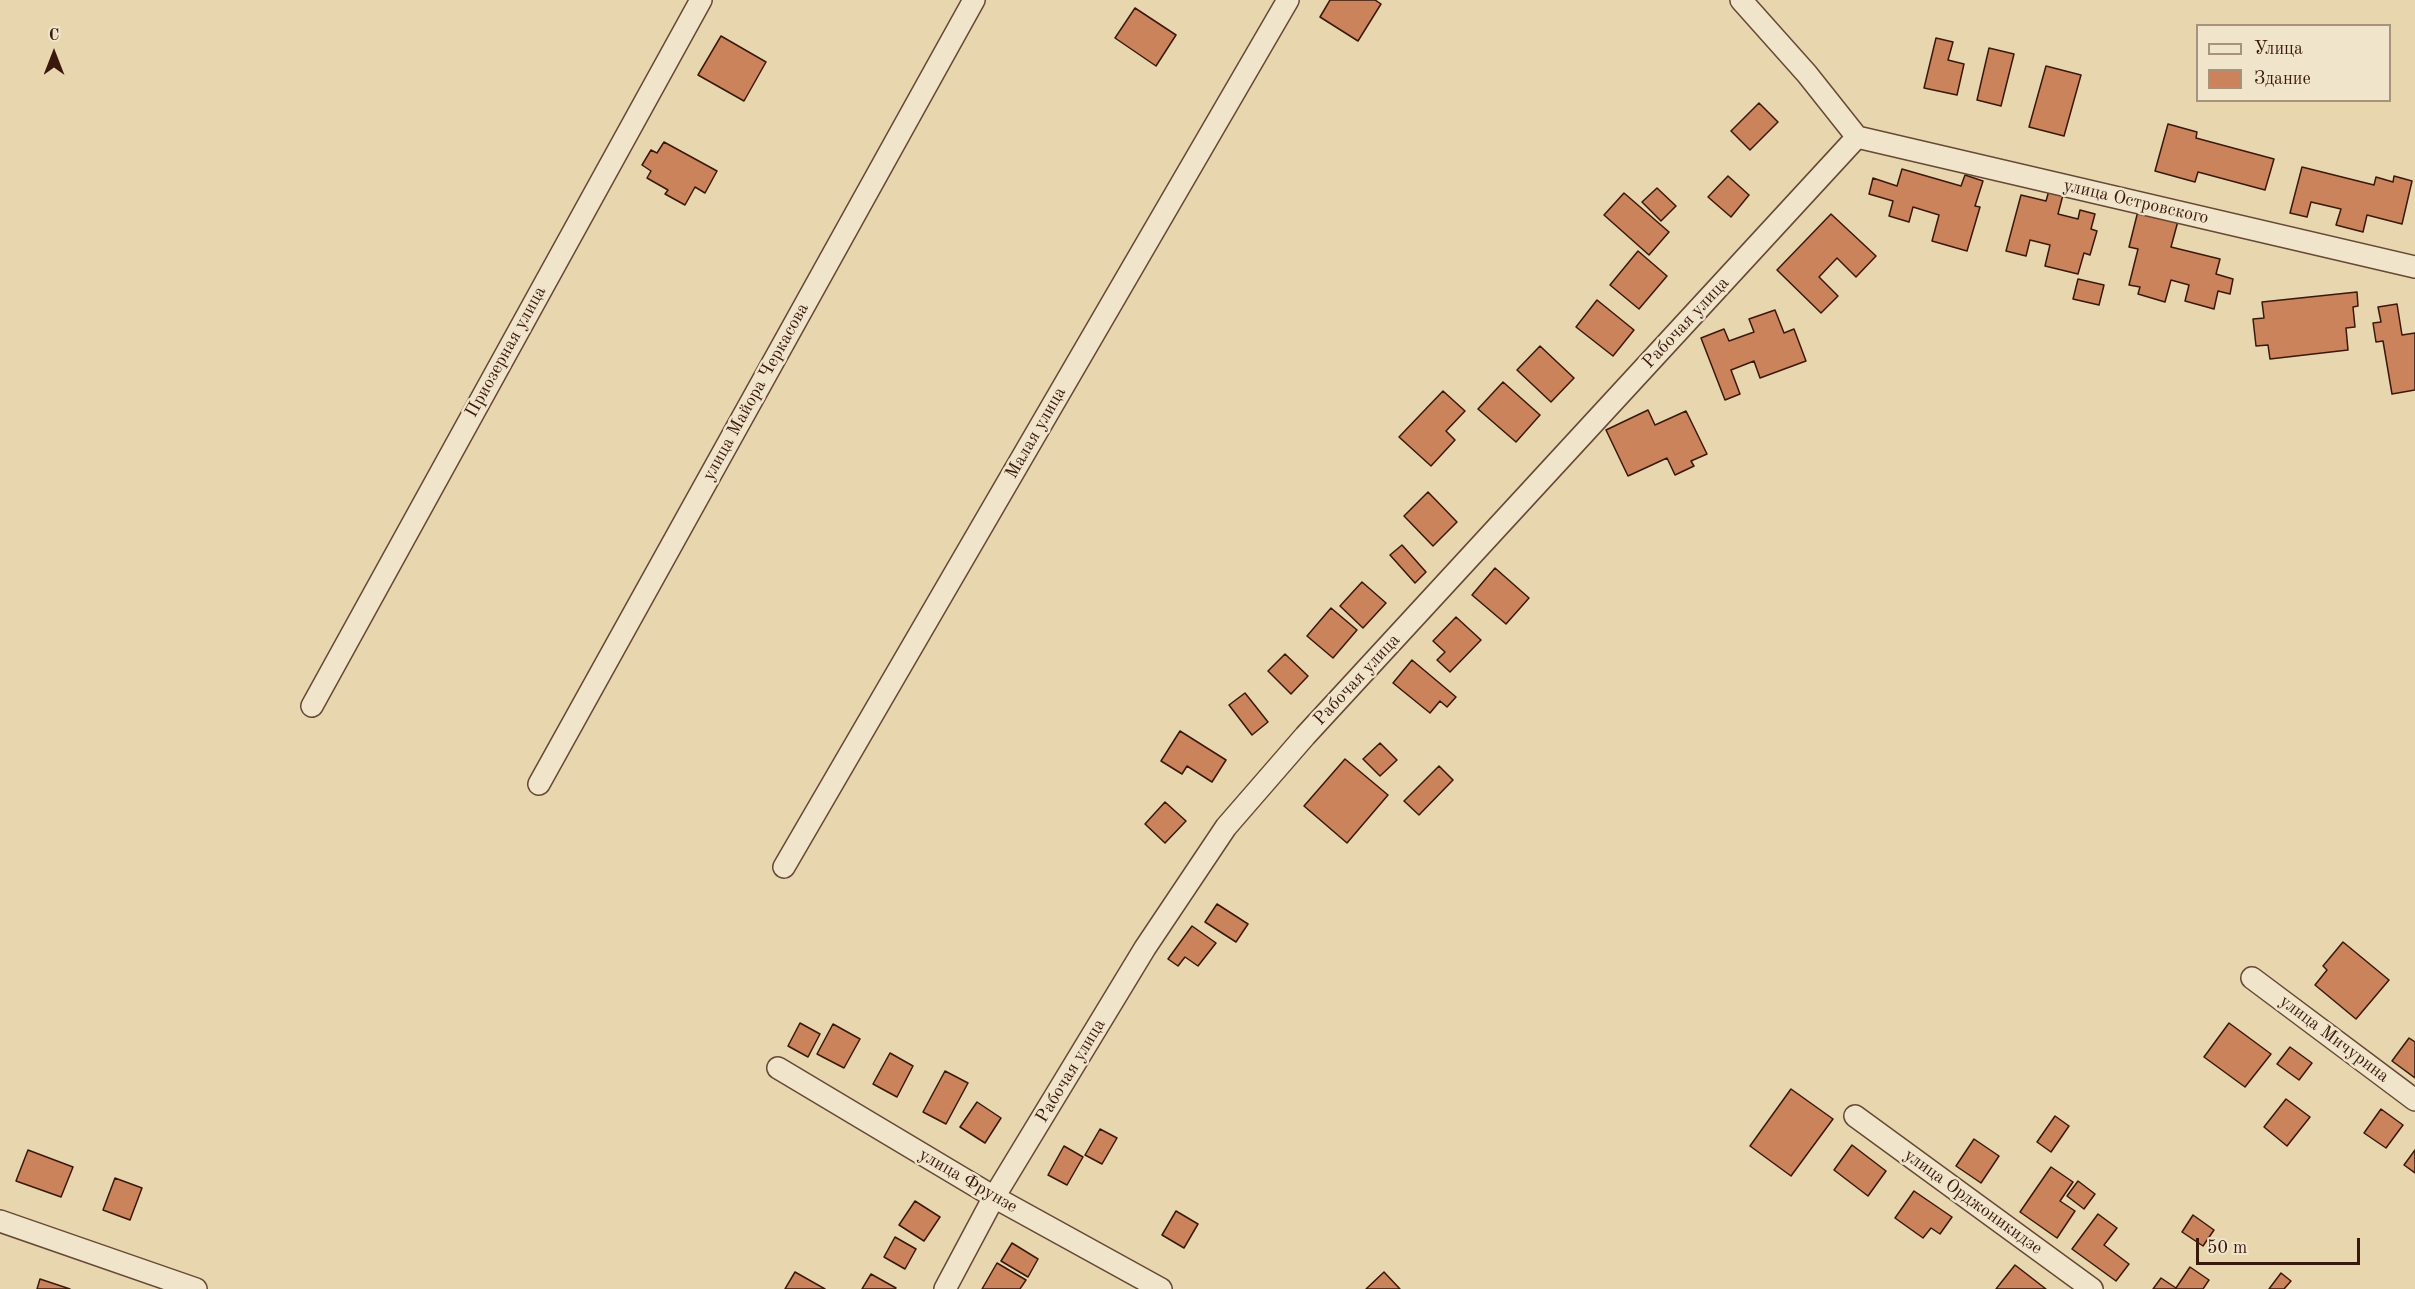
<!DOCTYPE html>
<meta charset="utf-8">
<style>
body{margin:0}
#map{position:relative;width:2415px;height:1289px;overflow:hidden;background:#e8d6af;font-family:"Old Standard TT",serif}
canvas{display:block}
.legend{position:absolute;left:2196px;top:24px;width:195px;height:78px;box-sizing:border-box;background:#f0e4cb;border:2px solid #a7927e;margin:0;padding:8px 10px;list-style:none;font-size:18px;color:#3a180b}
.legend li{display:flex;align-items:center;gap:12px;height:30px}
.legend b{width:30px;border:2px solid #a7927e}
.north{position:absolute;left:24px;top:24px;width:60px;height:60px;-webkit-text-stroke:4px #f0e4cb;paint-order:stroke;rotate:0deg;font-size:16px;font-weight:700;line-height:24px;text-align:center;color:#3a180b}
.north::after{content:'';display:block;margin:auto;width:21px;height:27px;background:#3a180b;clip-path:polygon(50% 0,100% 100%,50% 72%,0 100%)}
.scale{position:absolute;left:2196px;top:1238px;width:164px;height:27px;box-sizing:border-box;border:3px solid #3a180b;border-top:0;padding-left:8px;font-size:18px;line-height:21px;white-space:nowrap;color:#3a180b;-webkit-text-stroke:4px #f0e4cb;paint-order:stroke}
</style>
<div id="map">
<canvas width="2415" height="1289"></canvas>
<ul class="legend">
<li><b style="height:8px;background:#f0e4cb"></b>Улица</li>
<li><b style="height:16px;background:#ca835b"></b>Здание</li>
</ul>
<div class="north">С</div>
<div class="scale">50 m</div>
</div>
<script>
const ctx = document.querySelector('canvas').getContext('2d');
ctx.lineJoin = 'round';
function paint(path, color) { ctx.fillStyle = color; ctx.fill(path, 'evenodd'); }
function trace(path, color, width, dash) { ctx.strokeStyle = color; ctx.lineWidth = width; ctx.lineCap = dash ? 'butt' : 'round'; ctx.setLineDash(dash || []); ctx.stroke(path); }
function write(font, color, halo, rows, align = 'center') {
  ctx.font = font + ' "Old Standard TT",serif'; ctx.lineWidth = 5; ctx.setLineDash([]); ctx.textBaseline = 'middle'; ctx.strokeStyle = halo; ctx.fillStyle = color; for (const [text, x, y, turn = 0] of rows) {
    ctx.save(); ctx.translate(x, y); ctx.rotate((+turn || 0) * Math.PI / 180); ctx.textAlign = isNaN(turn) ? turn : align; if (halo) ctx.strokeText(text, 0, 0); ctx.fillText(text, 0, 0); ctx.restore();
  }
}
const building = new Path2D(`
 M1330 0H1375L1381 4 1358 41 1320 17Z
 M1135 8 1176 35 1156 66 1115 38Z
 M721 36 766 62 744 101 698 75Z
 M1936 38 1953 42 1948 60 1964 64 1957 95 1924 88Z
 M1989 48 2014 54 2001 106 1977 100Z
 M2046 66 2081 75 2064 136 2029 127Z
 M1759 103 1778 122 1750 150 1731 131Z
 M2168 124 2197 132 2196 138 2274 159 2265 190 2198 172 2195 182 2155 171Z
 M664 142 717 171 705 193 695 187 685 205 665 194 668 190 647 178 651 171 642 165 651 150 657 153Z
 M2302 167 2374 185 2376 177 2393 182 2394 176 2412 181 2402 224 2367 215 2363 232 2336 225 2341 209 2311 202 2307 217 2290 213Z
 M1902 169 1961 186 1965 175 1983 181 1975 206 1980 207 1967 251 1932 241 1939 215 1913 207 1909 222 1889 216 1893 201 1869 194 1873 178 1897 186Z
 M1728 176 1749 195 1731 217 1708 197Z
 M2050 187 2064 191 2058 214 2078 219 2080 210 2095 214 2091 229 2097 231 2090 255 2084 253 2078 274 2045 266 2050 245 2030 240 2026 256 2006 251 2021 195 2046 201Z
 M1657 188 1676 206 1661 221 1642 202Z
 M1624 193 1669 232 1649 255 1604 215Z
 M2138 211 2178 221 2171 247 2220 259 2216 274 2233 279 2230 294 2218 291 2214 309 2185 301 2189 285 2171 280 2165 302 2138 294 2140 287 2129 285 2138 249 2129 247Z
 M1831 214 1876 256 1856 277 1837 258 1819 277 1838 296 1821 313 1777 270Z
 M1638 251 1667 276 1639 309 1610 285Z
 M2078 279 2104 285 2099 305 2073 299Z
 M2357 292 2358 306 2353 307 2355 327 2346 328 2348 350 2270 359 2268 345 2256 346 2253 319 2264 318 2262 302Z
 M1597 300 1634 330 1613 356 1576 327Z
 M2397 304 2402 335 2415 333V390L2392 394 2383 341 2376 342 2373 323 2381 322 2378 307Z
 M1775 310 1784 333 1794 329 1806 361 1760 378 1754 361 1731 370 1740 394 1725 400 1701 338 1724 329 1729 341 1754 332 1749 319Z
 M1540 346 1574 378 1551 402 1517 370Z
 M1503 382 1540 415 1516 442 1478 409Z
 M1443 391 1465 411 1446 431 1455 440 1431 466 1399 437Z
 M1648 410 1655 425 1686 411 1707 454 1691 461 1694 466 1675 475 1667 458 1628 476 1606 430Z
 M1428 492 1457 522 1433 546 1404 516Z
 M1402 545 1426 572 1415 583 1390 555Z
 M1495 568 1529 598 1506 624 1472 595Z
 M1362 582 1386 603 1363 628 1340 606Z
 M1331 608 1357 630 1333 658 1307 636Z
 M1456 617 1481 640 1450 672 1437 660 1445 652 1433 641Z
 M1285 654 1308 676 1291 694 1268 671Z
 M1412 660 1456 697 1447 707 1440 701 1430 713 1393 683Z
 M1245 693 1268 722 1252 735 1229 705Z
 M1180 731 1226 760 1212 782 1187 766 1182 774 1161 761Z
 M1380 743 1397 760 1380 776 1363 759Z
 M1345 759 1388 795 1347 843 1304 806Z
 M1439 766 1453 780 1419 815 1404 801Z
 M1165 802 1186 821 1165 843 1145 824Z
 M1217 904 1248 924 1236 942 1205 922Z
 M1192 926 1216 943 1198 966 1185 957 1178 966 1168 959Z
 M2343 942 2389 980 2356 1019 2315 985 2327 970 2323 966Z
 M800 1023 820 1034 808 1057 788 1046Z
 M2229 1023 2271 1054 2245 1087 2204 1057Z
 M833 1024 860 1039 844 1068 817 1054Z
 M2409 1038 2415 1042V1078L2392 1061Z
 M2290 1047 2312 1063 2299 1080 2277 1064Z
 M890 1053 913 1066 897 1097 873 1084Z
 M945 1071 968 1083 946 1124 923 1112Z
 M1791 1089 1833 1119 1791 1176 1750 1146Z
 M2286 1099 2310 1117 2287 1146 2264 1127Z
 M977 1102 1001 1118 985 1143 960 1127Z
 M2381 1109 2403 1125 2386 1148 2364 1133Z
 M2055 1116 2069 1126 2051 1152 2037 1142Z
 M1100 1129 1117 1138 1102 1164 1085 1155Z
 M1974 1139 1999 1156 1981 1183 1956 1166Z
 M1852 1145 1886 1171 1868 1196 1834 1170Z
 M1064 1146 1083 1157 1067 1185 1048 1175Z
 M28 1150 73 1167 61 1197 16 1181Z
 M2415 1150V1173L2404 1165Z
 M2051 1167 2073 1182 2060 1201 2075 1211 2057 1238 2020 1212Z
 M115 1178 142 1188 130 1220 103 1210Z
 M2078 1181 2095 1194 2084 1209 2067 1196Z
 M1914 1191 1952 1217 1940 1234 1931 1228 1923 1238 1895 1218Z
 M915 1201 940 1217 924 1241 899 1225Z
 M1176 1211 1198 1224 1184 1248 1162 1235Z
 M2098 1214 2117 1228 2104 1245 2129 1264 2116 1281 2072 1249Z
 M2193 1215 2214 1230 2203 1246 2182 1232Z
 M895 1237 916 1249 905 1269 884 1257Z
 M1012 1243 1038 1259 1028 1277 1001 1261Z
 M997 1263 1026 1280 1020 1289H982Z
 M2015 1265 2046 1289H1996Z
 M2190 1267 2209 1280 2203 1289H2153L2161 1278 2176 1288Z
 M795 1272 825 1289H785Z
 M1384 1272 1400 1289H1366Z
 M2281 1273 2291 1281 2284 1289H2269Z
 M871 1274 896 1288 895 1289H862Z
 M40 1279 70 1289H37Z`);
paint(building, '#ca835b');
trace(building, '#3a180b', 1.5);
const minor = new Path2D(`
 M1741 0 1807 74 1857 137
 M1857 137 2415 267
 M312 706 701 0
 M539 784 974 0
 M784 867 1288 0
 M2252 978 2415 1100
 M778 1068 994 1197 1161 1289
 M1855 1116 2092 1289
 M0 1221 196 1289
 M945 1289 994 1197 1145 948 1226 827 1305 736 1857 137`);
trace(minor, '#664834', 24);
trace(minor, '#f0e4cb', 21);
write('18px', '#3a180b', '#f0e4cb', [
 ["улица Островского",2136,202,13],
 ["Рабочая улица",1686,323,-47],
 ["Приозерная улица",506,352,-61],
 ["улица Майора Черкасова",756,392,-61],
 ["Малая улица",1036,433,-60],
 ["Рабочая улица",1357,680,-47],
 ["улица Мичурина",2334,1039,37],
 ["Рабочая улица",1071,1071,-59],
 ["улица Фрунзе",968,1181,30],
 ["улица Орджоникидзе",1973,1202,36]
]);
</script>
